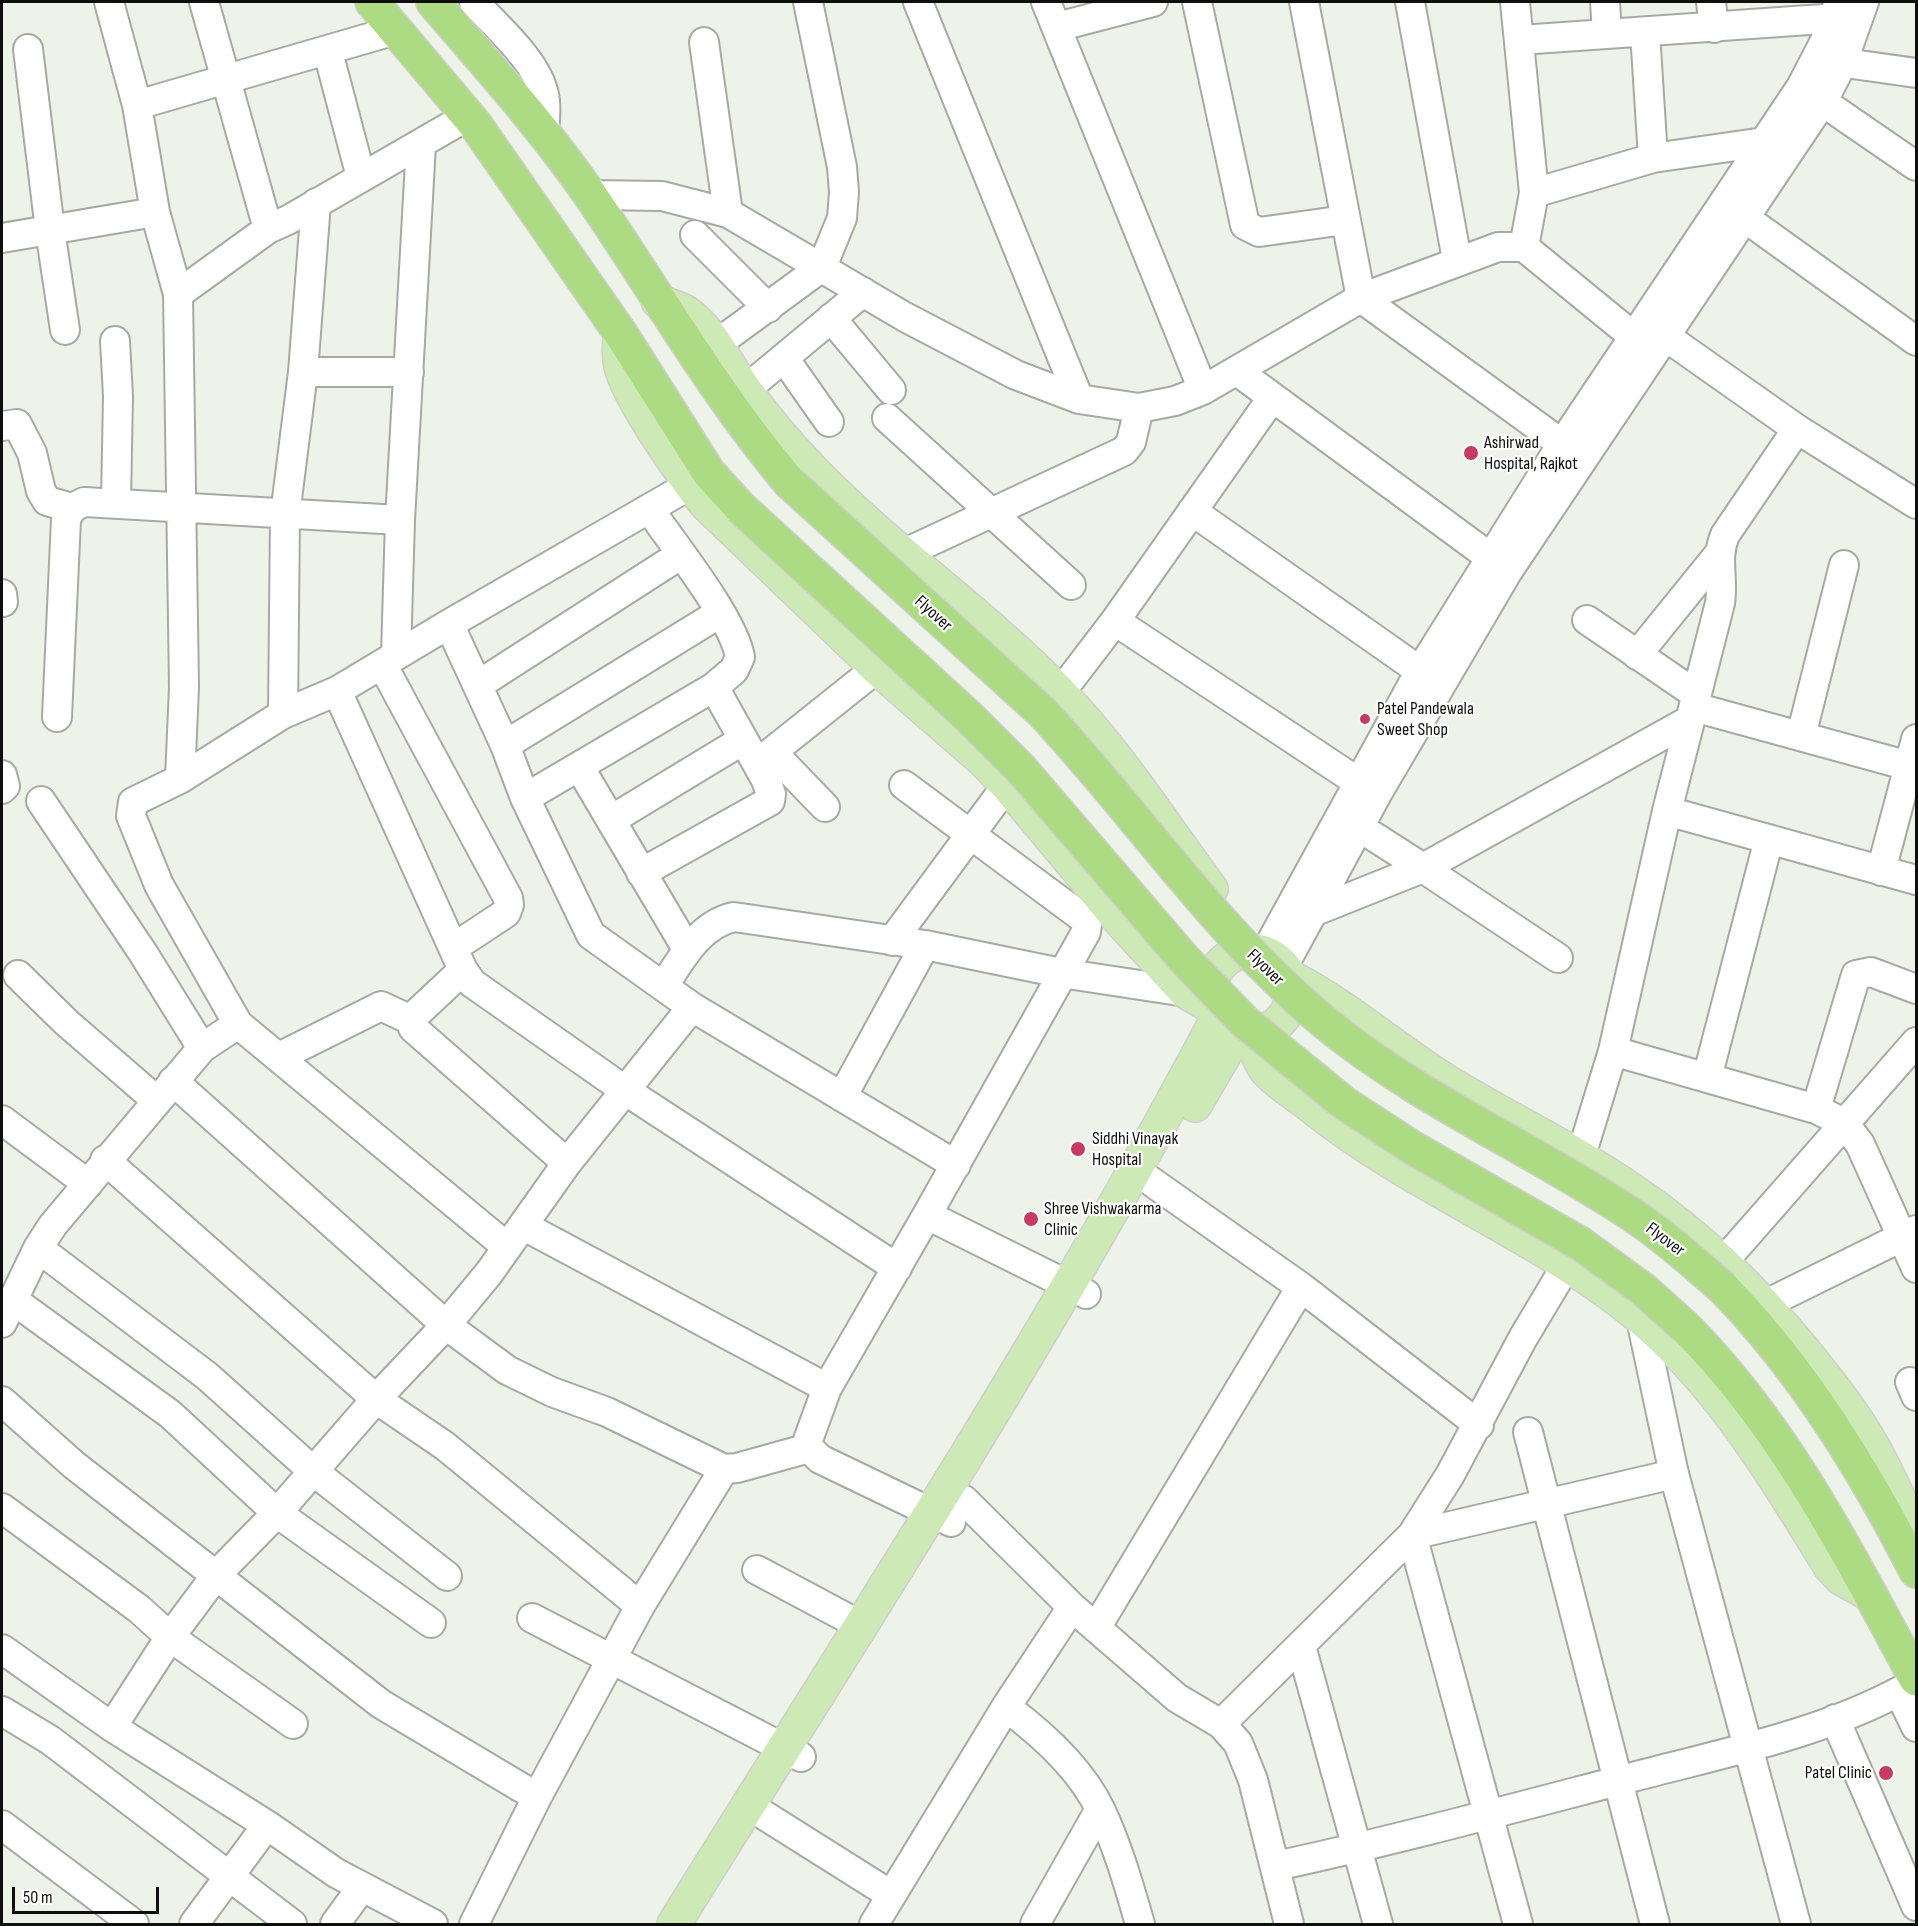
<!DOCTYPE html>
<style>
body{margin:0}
#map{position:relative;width:1918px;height:1926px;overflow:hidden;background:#eef3ea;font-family:"Sofia Sans Condensed",sans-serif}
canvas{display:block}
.frame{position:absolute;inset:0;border:3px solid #0e0f0c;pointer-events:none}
.scale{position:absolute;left:12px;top:1887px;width:147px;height:27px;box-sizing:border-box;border:3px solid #0e0f0c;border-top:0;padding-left:8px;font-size:18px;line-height:21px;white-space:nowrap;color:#0e0f0c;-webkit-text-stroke:4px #fff;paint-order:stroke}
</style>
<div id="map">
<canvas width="1918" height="1926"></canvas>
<div class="frame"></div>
<div class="scale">50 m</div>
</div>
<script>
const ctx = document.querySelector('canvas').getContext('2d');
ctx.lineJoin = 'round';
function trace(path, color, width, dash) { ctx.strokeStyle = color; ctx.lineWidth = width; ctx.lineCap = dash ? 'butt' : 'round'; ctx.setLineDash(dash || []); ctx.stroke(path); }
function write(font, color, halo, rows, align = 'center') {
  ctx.font = font + ' "Sofia Sans Condensed",sans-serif'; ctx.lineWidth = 4.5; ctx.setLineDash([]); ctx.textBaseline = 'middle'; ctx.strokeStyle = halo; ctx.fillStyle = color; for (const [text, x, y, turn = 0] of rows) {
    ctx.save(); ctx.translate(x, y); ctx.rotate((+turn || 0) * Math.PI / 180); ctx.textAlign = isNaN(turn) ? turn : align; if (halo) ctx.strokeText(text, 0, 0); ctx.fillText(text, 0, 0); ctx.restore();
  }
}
const minor = new Path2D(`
 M109 2 137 105 155 212 178 294
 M204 2 268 229
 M474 2C496 26 538 62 544 95 547 107 545 120 544 132
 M918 2 1079 399
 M1046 2 1203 390
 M1197 2 1245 225 1259 232 1345 220
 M1304 2 1361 298 1562 444
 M1410 2 1457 260
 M1515 2 1534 193 1524 247
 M1605 2 1607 33
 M1711 2 1714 28
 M1057 27 1153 2
 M1645 32 1653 158
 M1520 40 1852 17
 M704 42 728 213
 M28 49 50 230 65 330
 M328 52 361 177
 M1824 60 1916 73
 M1807 91 1916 166
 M137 105 396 30
 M468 116 288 220 268 229 178 294 184 687 180 779 283 714 337 691 449 624 690 485
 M1534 193 1653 158 1764 142
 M590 195 662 196 728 213 905 317 1016 375 1079 399 1139 408 1175 401 1203 390 1361 298 1498 247H1524L1634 337
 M1745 218 1916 341
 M695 235 768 308
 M2 238 155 212
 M831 318 891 390
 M1665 336 1797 429 1916 504
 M115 341 118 396 116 502
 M714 346 822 267 842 218 844 192 842 167 808 2
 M784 358 829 422
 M1237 371 1506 569
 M303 372H409
 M745 390 863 292
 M887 418 1071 585
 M2 426 17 424 32 453 41 491 47 501 72 508
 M1192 511 1420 671
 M903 554 1124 451 1131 442 1139 408
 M2 594 3 602
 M1587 620 1697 695
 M1115 621 1358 782
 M449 624 505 745 525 798 591 935 692 1007 956 1165
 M396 655 400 520 421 144
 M1637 655 1718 555
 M382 664 508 898 509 905 506 913 453 948
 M478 685 680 555
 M337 691 463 970 472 983 626 1091 897 1268
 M1060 693 1115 621 1272 398
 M1694 707 1909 766
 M283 714 285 515 303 372 316 203
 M57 717 66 519 72 508 84 502 400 520
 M1801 736 1844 565
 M505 745 720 613
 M772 752 825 807
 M758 763 877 668
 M580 768 687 949
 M2 775 5 786 2 789
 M180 779 133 802 131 816 159 885 238 1024
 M904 785 1083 918 1087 924 1086 932 927 1215 827 1388 808 1440 809 1448 820 1459 951 1522
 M525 798 714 687 734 670 740 657C733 618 674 545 650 510
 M1667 811 1916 880
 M611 820 743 740
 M1359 827 1423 868 1690 720
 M1881 871 1916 739
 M641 873 770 801 771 794 766 780 714 687
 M1313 912 1423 868 1558 958
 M892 941 1007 785
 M1265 953 1420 671 1562 444 1801 87 1828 35 1839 2
 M1284 965 1377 794 1508 571 1823 101 1842 64 1864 2
 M463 970 415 1015 411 1020 413 1028 567 1163
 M18 975 67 1023 156 1100
 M664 986C681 959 700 924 734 917L925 945 1061 973 1186 992
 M202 1048 238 1024 507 1247
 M1613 1051 1816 1109 1844 1123 1860 1144 1916 1268
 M279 1057 381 1006 411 1020
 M1707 1078 1769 839
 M173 1081 446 1325 507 1370 552 1392 607 1412 724 1469 737 1468 809 1448
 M842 1097 925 945
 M1816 1109 1856 975 1871 972 1916 989
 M2 1120 88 1184
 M1580 1159 1613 1051 1667 811 1720 603C1724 579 1715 558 1725 535L1797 429
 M105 1160 376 1399 445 1446 640 1606
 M1135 1170 1301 1287 1479 1425
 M927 1215 1086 1294
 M524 1226 827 1388
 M38 1248 207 1376 313 1471 447 1576
 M1724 1261 1916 1042
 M13 1300 170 1414 277 1513 431 1623
 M1766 1304 1916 1230
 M1641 1319 1674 1474 1796 1924
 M2 1323 38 1248 53 1225 202 1048 143 953 41 801
 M1910 1382 1916 1396
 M2 1401 74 1465 381 1704 537 1797
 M1528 1432 1655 1924
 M964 1500 1072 1607 1177 1698 1221 1724 1238 1743 1253 1780 1289 1924
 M2 1508 139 1609 170 1637 293 1724
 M757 1570 860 1625
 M532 1618 801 1757
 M1096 1628 1301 1287
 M1301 1646 1378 1924
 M2 1649 112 1727 267 1825 336 1873 433 1924
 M1899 1692 1916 1727
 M1006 1707C1041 1733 1082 1770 1101 1811 1118 1847 1129 1886 1140 1924
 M2 1711 50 1740 292 1924
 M1835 1719 1916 1906
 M1221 1724 1412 1535 1450 1475 1523 1338 1566 1266
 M112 1727 170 1637 217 1574 277 1513 376 1399 446 1325 489 1273 567 1163 692 1007
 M764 1815 891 1895
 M2 1825 134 1924
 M1276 1866C1396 1840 1514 1808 1633 1777 1728 1752 1831 1732 1916 1682
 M194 1924 267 1825
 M335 1924 362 1887
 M474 1924 537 1797 640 1606 724 1469
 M874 1924 1006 1707 1072 1607
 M1035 1924 1100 1809
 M1518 1924 1412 1535 1674 1474`);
const major = new Path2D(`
 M658 301C667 305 679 308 687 313 712 331 727 365 744 389 765 418 787 444 811 469 888 549 981 612 1058 691 1116 750 1162 823 1211 889
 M621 334C619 345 618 355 621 366 628 398 684 477 706 504L877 668 984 761 1007 785 1123 924 1186 992 1212 1007
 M1210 992a41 41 0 1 1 82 0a41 41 0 1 1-82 0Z
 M1290 977C1347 1006 1394 1049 1449 1083 1509 1119 1575 1151 1633 1191 1700 1236 1753 1289 1804 1351 1829 1382 1854 1413 1873 1447 1889 1476 1903 1507 1916 1537
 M1249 1033C1254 1044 1259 1061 1266 1070 1279 1085 1301 1097 1316 1110 1413 1187 1533 1232 1630 1309 1716 1377 1773 1474 1830 1566L1841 1578 1871 1595
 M1195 1105 1238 1031
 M674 1924C860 1625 1054 1329 1218 1017`);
const highway = new Path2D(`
 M372 2 475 124 621 334 709 473 740 507
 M433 2C487 65 543 127 590 195 657 293 712 390 789 482
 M1723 1288C1803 1370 1864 1470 1916 1571
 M1685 1327C1785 1427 1849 1555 1916 1679`);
trace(minor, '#a6aba2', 32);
trace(major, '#cfcfce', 36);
trace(highway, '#cfcfce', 36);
trace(minor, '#fff', 28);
trace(major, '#cde9b5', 33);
trace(highway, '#acdb84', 33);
const highwayBridge = new Path2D(`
 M789 482 1043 713C1138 815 1216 932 1323 1021 1417 1099 1530 1147 1631 1214 1664 1236 1693 1262 1723 1288
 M740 507 970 718 1021 769 1184 959 1245 1022 1344 1103 1413 1148 1581 1244 1644 1290 1685 1327`);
trace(highwayBridge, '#cfcfce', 36, []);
trace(highwayBridge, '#acdb84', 33);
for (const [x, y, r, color] of [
 [1471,453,8,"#c83a63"],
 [1365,719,6,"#c83a63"],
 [1078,1149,8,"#c83a63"],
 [1031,1219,8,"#c83a63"],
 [1886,1773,8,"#c83a63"]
]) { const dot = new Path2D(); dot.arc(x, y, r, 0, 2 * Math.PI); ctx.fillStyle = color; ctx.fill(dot); trace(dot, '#fff', 2); }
write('18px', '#0e0f0c', '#fff', [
 ["Ashirwad",1484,443],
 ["Hospital, Rajkot",1484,464],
 ["Patel Pandewala",1377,709],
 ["Sweet Shop",1377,730],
 ["Siddhi Vinayak",1092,1139],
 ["Hospital",1092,1160],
 ["Shree Vishwakarma",1044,1209],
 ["Clinic",1044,1230],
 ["Patel Clinic",1872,1773,"right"]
], 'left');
write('18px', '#0e0f0c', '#fff', [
 ["Flyover",933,614,42],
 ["Flyover",1265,968,44],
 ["Flyover",1665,1240,37]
]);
</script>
